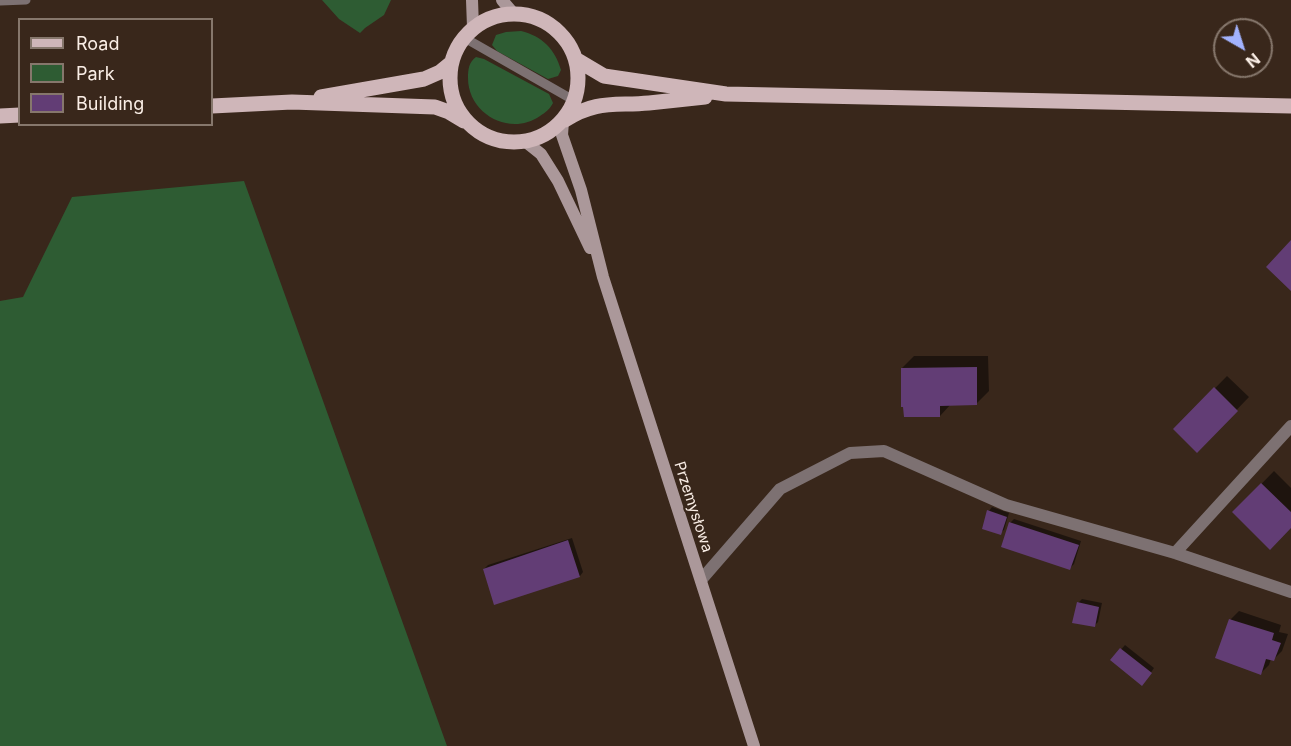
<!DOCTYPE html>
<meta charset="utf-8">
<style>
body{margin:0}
#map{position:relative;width:1291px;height:746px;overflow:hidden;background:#39271b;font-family:Inter,sans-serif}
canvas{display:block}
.legend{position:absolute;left:18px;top:18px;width:195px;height:108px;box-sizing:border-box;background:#39271b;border:2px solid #86776c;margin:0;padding:8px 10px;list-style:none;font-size:18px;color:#faeee6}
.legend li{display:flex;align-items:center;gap:12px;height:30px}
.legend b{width:30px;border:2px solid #86776c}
.north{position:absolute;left:1213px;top:18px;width:60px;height:60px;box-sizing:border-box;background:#39271b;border:2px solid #86776c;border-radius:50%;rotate:141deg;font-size:16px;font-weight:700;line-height:24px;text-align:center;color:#faeee6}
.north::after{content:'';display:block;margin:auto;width:21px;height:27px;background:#a2b2fd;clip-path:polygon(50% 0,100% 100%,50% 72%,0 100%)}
</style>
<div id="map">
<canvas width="1291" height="746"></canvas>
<ul class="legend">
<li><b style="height:8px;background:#cfb6b9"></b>Road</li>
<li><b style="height:16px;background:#2e5c33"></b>Park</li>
<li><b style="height:16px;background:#623d75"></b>Building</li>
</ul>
<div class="north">N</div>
</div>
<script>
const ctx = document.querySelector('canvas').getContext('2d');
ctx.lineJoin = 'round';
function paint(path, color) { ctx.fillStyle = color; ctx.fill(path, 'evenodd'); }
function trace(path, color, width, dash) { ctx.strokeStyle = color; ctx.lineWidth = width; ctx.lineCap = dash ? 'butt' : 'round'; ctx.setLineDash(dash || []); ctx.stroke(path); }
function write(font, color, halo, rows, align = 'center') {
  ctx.font = font + ' Inter,sans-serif'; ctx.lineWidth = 4.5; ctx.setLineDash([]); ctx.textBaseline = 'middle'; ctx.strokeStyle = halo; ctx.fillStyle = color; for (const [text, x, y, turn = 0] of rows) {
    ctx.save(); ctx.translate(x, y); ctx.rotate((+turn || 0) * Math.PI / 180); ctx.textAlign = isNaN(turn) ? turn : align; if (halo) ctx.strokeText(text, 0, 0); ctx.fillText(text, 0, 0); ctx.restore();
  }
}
paint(new Path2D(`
 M322 0H391L384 15 365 28 360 33 339 19Z
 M521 31C542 36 555 49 561 70L558 76 548 79 497 51 492 45 496 35 506 32Z
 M476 57 484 59 549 94 553 103C550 109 546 112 540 116 510 137 468 114 468 78 468 69 469 62 476 57Z
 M244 181 447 746H0V301L23 297 72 197Z`), '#2e5c33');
paint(new Path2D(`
 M914 356H988L989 391 976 404H951L940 416 902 368Z
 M1227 376 1249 397 1197 451 1175 429Z
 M1274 471 1291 488V526L1234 512Z
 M992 507 1009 513 1004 530 1000 533 989 511Z
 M1014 519 1081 541 1074 564 1070 568 1010 523Z
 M572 538 583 572 580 576 495 603 484 569 488 565Z
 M1082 599 1102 603 1098 622 1094 626 1078 603Z
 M1239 611 1281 625 1279 632 1288 634 1282 651 1274 659H1271L1269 665 1261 673 1217 657 1231 619Z
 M1125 645 1154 668 1146 680 1112 660Z`), '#0007');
paint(new Path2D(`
 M1291 240V291L1266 267Z
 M977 367V405L940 406V417H904L903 407H901V368Z
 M1214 387 1238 411 1197 453 1173 429Z
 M1261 483 1291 512V528L1270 550 1232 512Z
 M987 510 1007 517 1001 535 982 529Z
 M1009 522 1079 545 1070 570 1001 547Z
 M568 540 580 577 494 605 483 569Z
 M1077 602 1099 607 1095 627 1072 623Z
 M1229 619 1274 633 1272 640 1281 643 1274 661 1266 659 1261 675 1215 658Z
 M1120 648 1152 673 1142 686 1110 660Z`), '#623d75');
trace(new Path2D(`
 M0 1 26 0
 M463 37 575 101`), '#7d7172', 9);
trace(new Path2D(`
 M1175 553 1291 426
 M701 580 780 489 850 453 884 451 1006 505 1175 553 1291 592`), '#7d7172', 12);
trace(new Path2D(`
 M472 0 473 27
 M502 0 513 13
 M563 121 562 135 581 190 603 277 754 746
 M526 142 541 154 558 181 590 248`), '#ab989a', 12);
trace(new Path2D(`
 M450 78a64 64 0 1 1 128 0a64 64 0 1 1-128 0Z
 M577 60 604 76 726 94 1291 106
 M321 97 424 79 440 72 451 63
 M212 106 292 102 435 107 449 112 464 121
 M0 116 20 115
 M565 120C596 100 614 106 649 103 668 101 686 99 705 97`), '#cfb6b9', 15);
write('15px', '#faeee6', '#39271b', [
 ["Przemysłowa",693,507,72]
]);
</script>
